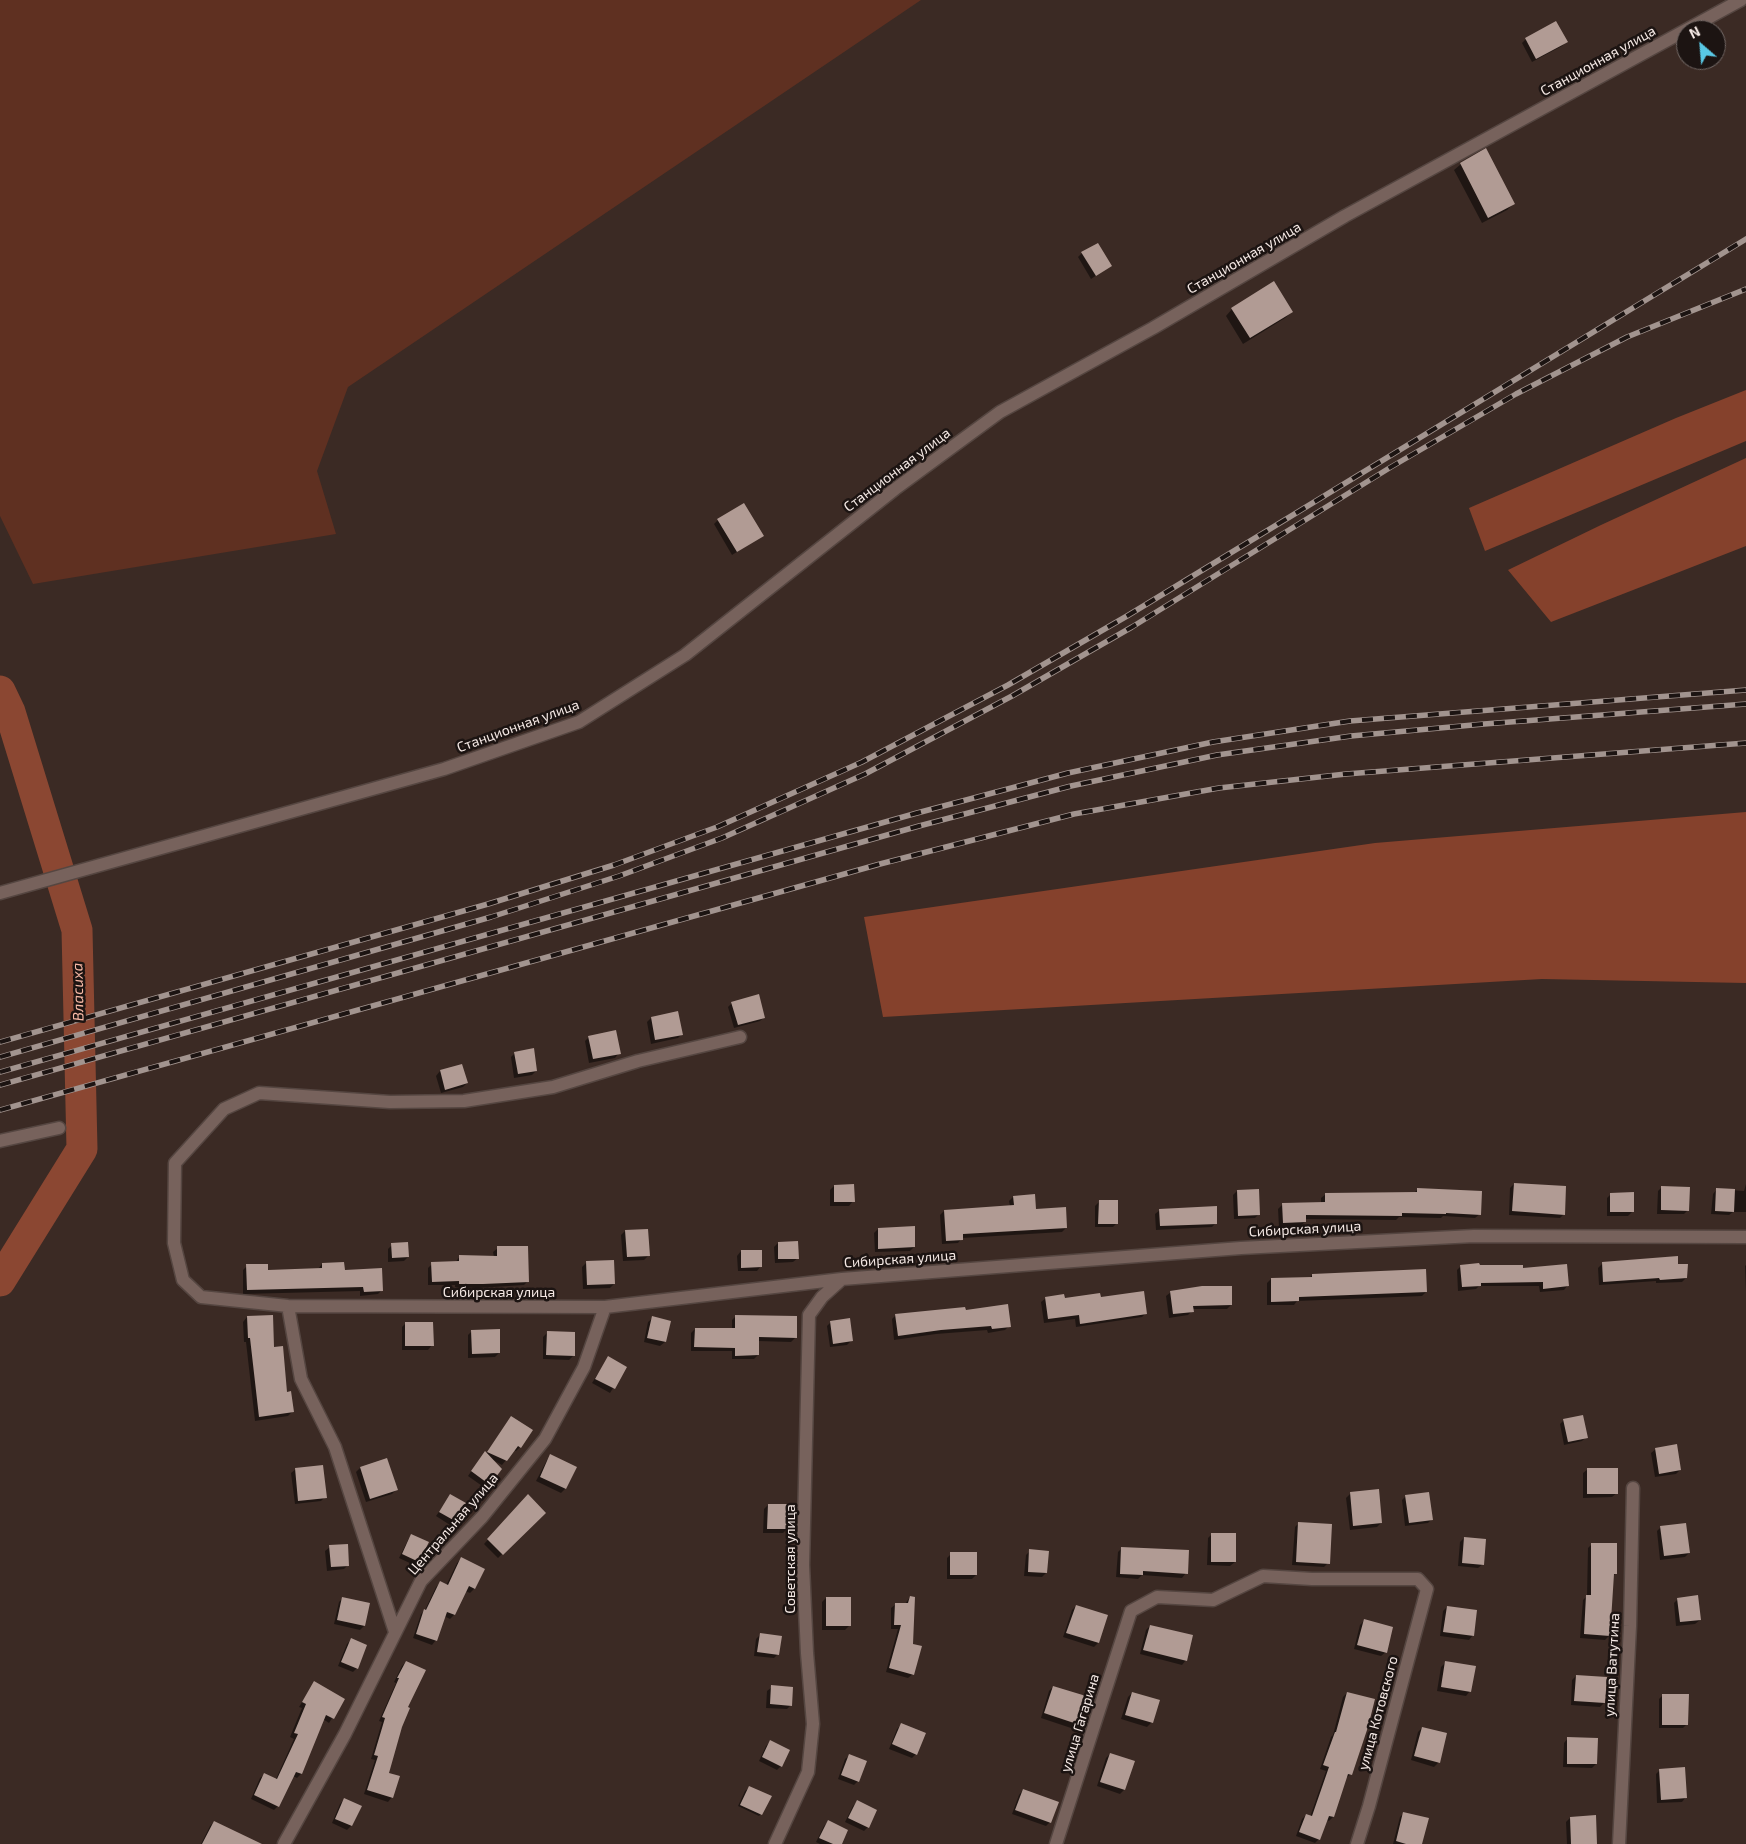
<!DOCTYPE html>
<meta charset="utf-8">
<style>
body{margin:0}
#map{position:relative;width:1746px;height:1844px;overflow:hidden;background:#3b2a24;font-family:"Exo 2",sans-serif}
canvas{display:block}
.north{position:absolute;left:1676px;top:20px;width:50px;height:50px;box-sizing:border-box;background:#1c1412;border:1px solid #736966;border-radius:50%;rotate:333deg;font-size:14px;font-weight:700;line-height:20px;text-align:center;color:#f5e9e5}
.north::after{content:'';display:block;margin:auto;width:18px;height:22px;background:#59c8e5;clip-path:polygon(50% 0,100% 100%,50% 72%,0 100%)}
</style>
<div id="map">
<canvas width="1746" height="1844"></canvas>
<div class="north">N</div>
</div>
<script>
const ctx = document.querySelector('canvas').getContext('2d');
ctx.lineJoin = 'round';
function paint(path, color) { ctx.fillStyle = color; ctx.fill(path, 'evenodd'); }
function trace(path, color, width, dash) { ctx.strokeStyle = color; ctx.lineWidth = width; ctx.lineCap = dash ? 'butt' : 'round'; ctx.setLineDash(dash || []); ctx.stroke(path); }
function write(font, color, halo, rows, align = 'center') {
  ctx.font = font + ' "Exo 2",sans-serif'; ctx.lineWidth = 5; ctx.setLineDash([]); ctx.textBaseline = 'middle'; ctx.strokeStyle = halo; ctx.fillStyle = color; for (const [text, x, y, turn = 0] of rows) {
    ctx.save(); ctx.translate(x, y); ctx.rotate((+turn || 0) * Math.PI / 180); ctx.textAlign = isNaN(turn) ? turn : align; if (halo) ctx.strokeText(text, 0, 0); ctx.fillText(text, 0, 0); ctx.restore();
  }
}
paint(new Path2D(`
 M0 0H921L348 387 317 471 336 534 33 584 0 516Z`), '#5f3021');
paint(new Path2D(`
 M1746 390V441L1485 551 1469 508 1676 418Z
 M1746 458V546L1551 622 1508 570 1601 525Z
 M1746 812V983L1542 979 883 1017 864 917 1375 843Z`), '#85412c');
paint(new Path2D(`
 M1526 39 1566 42 1562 46 1532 62 1522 43Z
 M1461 164 1513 204 1507 210 1482 223 1454 170Z
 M1082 253 1110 266 1091 279 1078 257Z
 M1232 309 1292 312 1285 318 1243 344 1226 316Z
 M718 520 762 536 732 555 714 524Z
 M732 1003 764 1017 760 1021 734 1028 728 1007Z
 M651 1018 682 1034 678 1038 651 1044 647 1022Z
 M589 1037 619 1053 615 1058 589 1063 585 1041Z
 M515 1053 536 1071 532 1075 514 1078 511 1057Z
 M440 1071 467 1083 463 1087 441 1093 436 1076Z
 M1514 1184 1564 1214 1560 1218 1509 1215 1510 1188Z
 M1746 1184V1212H1733L1729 1215 1711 1214 1713 1194 1717 1189 1744 1191Z
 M834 1186 853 1201 849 1206H830V1190Z
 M1662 1187 1688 1210 1684 1214H1657L1658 1191Z
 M1418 1189 1480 1214 1475 1218 1443 1216 1441 1218 1399 1217 1396 1220 1305 1219V1222L1300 1226 1279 1227 1278 1209 1282 1205 1321 1203V1198L1326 1194H1413Z
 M1237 1191 1259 1214 1255 1218 1234 1219 1233 1195Z
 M1611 1194 1632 1212 1628 1216H1607V1198Z
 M1013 1197 1066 1228 1062 1232 962 1238 958 1243 942 1244 940 1215 944 1211 1010 1206 1009 1201Z
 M1099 1202 1117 1223 1113 1227H1095V1206Z
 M1160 1210 1216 1223 1212 1227 1156 1230 1155 1214Z
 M878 1229 914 1247 910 1251 875 1252 874 1233Z
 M625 1231 649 1255 644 1260 623 1261 621 1235Z
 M778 1243 798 1258 793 1262 775 1263 774 1247Z
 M392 1245 408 1257 404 1261 388 1262V1249Z
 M498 1248 528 1281 524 1285 478 1288 455 1287V1285H428V1268L432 1264 455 1263 460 1256 494 1257 493 1252Z
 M741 1251 761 1266 757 1271H738L737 1256Z
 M587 1262 614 1284 610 1288 583 1289 582 1267Z
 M322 1264 343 1272 382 1290 378 1294 360 1296V1291L243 1294V1270L247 1266 267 1271 318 1269Z
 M1602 1264 1677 1266 1686 1278 1682 1282 1656 1283V1281L1599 1285 1598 1268Z
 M1746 1265V1291L1745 1266Z
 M1461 1266 1522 1269 1568 1285 1564 1290 1540 1292 1539 1286H1479L1476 1289 1458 1291 1457 1270Z
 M1312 1275 1426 1292 1422 1296 1297 1301 1294 1305H1267V1283L1271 1279H1309Z
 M1171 1292 1231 1305 1227 1309H1192V1311L1188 1315 1169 1318 1166 1296Z
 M1046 1298 1099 1299 1146 1313 1142 1317 1076 1327 1075 1319 1044 1323 1041 1302Z
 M965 1312 1009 1326 1005 1330 988 1333 987 1330 936 1334 894 1340 892 1319 896 1315Z
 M736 1316 796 1337 791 1342 758 1341V1355L754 1359H732V1351H691V1333L695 1329 732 1330V1320Z
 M247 1317 273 1348 292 1412 288 1416 255 1421 246 1342H244L243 1322Z
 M653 1318 669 1322 665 1342 660 1346 644 1342 648 1322Z
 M831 1322 851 1341 847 1345 830 1347 827 1326Z
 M406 1323 432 1345 428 1350H402V1327Z
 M472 1331 499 1353 495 1357 468 1358V1335Z
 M547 1333 574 1355 569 1360 543 1359V1337Z
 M608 1358 626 1367 610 1393 592 1383Z
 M1564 1420 1586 1437 1582 1441 1564 1445 1560 1424Z
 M508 1421 520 1447 516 1451 514 1450 502 1465 493 1460 489 1484 485 1488 468 1476 481 1457 486 1454Z
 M1656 1449 1680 1470 1676 1474 1655 1477 1651 1453Z
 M551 1456 575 1468 565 1489 561 1493 536 1481 547 1460Z
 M360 1468 396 1490 392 1494 366 1502 356 1472Z
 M296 1469 325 1497 321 1501 295 1504 291 1473Z
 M1588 1469 1617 1493 1612 1497 1583 1498V1473Z
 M1351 1493 1381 1523 1377 1527 1350 1530 1346 1498Z
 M451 1495 464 1504 450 1525 436 1516Z
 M528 1496 544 1513 498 1558 484 1544Z
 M1406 1496 1432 1519 1428 1523 1405 1526 1402 1500Z
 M768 1505 787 1529 783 1533H763L764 1509Z
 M1299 1523 1328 1563 1324 1567 1292 1565 1295 1527Z
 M1661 1527 1689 1553 1685 1557 1660 1560 1657 1531Z
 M1212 1534 1235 1562 1230 1566 1207 1565 1208 1538Z
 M412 1535 418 1561 414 1565 399 1558 408 1540Z
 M1464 1538 1483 1564 1478 1568 1458 1566 1460 1542Z
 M1592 1544 1616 1573 1612 1577 1609 1636 1605 1640 1580 1638 1583 1600 1587 1596 1588 1548Z
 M330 1547 348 1565 344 1569 327 1571 325 1551Z
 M1122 1548 1186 1573 1182 1578 1142 1575 1138 1579 1116 1577 1118 1552Z
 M1030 1551 1046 1573 1042 1577 1024 1576 1026 1555Z
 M951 1554 976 1575 972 1579H947V1558Z
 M461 1559 483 1569 474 1589 470 1593 465 1591 454 1615 450 1619 444 1616 436 1640 432 1645 413 1638 421 1614 425 1610 436 1587 440 1583 446 1586 457 1563Z
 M910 1597 913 1674 908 1678 886 1672 898 1629H891V1608L896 1604H905Z
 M343 1598 364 1626 360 1630 334 1624 339 1602Z
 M826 1598 849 1626 845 1630H822V1602Z
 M1678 1599 1700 1620 1695 1624 1676 1626 1674 1603Z
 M1076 1606 1098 1643 1094 1647 1063 1637 1072 1610Z
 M1447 1607 1473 1635 1469 1640 1440 1636 1443 1611Z
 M1364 1621 1386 1652 1381 1656 1354 1649 1360 1625Z
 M1150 1626 1186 1660 1182 1665 1140 1654 1146 1630Z
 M760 1635 778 1654 774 1658 754 1656 756 1639Z
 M351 1640 357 1668 353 1672 338 1666 347 1644Z
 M406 1662V1708L387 1773 392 1797 388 1802 364 1794 375 1760 371 1759 382 1722 379 1721 396 1683 394 1682 402 1666Z
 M1446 1662 1470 1691 1466 1696 1437 1691 1441 1667Z
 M1576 1676 1604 1703 1600 1707 1571 1705 1572 1680Z
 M314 1683 344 1699 329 1723 323 1719 301 1774 297 1778 293 1776 278 1806 274 1810 251 1799 260 1778 265 1774 276 1779 294 1739 290 1737 302 1708 299 1707Z
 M772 1687 791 1705 787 1709 766 1708 767 1691Z
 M1053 1687 1076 1723 1071 1728 1041 1718 1049 1691Z
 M1132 1693 1158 1701 1151 1723 1147 1727 1121 1719 1128 1697Z
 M1347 1693 1351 1774 1346 1778 1333 1817 1329 1821 1326 1820 1319 1839 1315 1843 1296 1836 1302 1819 1306 1815 1310 1817 1326 1771 1320 1769 1331 1737 1333 1735 1343 1697Z
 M1663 1695 1687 1724 1683 1728H1659V1699Z
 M901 1725 916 1754 912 1758 889 1749 897 1729Z
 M1422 1728 1446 1734 1438 1763 1434 1767 1411 1760 1418 1732Z
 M1568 1738 1596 1764 1592 1768 1563 1767 1564 1743Z
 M770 1742 781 1766 777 1770 759 1761 766 1746Z
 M1110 1754 1124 1790 1120 1794 1097 1786 1106 1758Z
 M850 1755 858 1781 854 1785 838 1779 845 1759Z
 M1660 1770 1686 1797 1682 1802 1657 1803 1656 1774Z
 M750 1787 763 1812 759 1816 738 1806 745 1791Z
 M1023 1790 1050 1822 1046 1826 1012 1814 1019 1795Z
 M344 1800 351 1826 347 1830 332 1823 340 1804Z
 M857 1802 868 1827 864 1831 845 1822 853 1806Z
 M1404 1813 1421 1844H1393L1400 1817Z
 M1570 1818 1596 1844H1567L1566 1822Z
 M214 1822 254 1844H201L210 1826Z
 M828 1822 840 1844H820L816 1842 824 1826Z`), '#0007');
trace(new Path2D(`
 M0 691 10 712 77 930 82 1149 0 1281`), '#8b4732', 31);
paint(new Path2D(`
 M1556 21 1568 42 1536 59 1525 38Z
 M1486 148 1515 204 1488 218 1460 163Z
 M1098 243 1112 266 1096 276 1081 252Z
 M1274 281 1293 312 1250 338 1231 308Z
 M744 503 764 536 737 552 717 519Z
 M759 994 765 1018 738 1025 731 1002Z
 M678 1011 683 1035 655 1040 651 1017Z
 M616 1030 621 1054 593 1059 588 1036Z
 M534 1048 537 1071 518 1074 514 1052Z
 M462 1064 468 1083 445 1090 440 1070Z
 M1514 1183 1566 1186 1565 1215 1512 1211Z
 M854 1184 855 1202H834V1185Z
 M1661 1186 1690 1187 1689 1211 1661 1210Z
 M1417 1188 1482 1191 1481 1215 1446 1213V1214L1402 1213V1216L1306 1215V1222L1283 1223 1282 1203 1325 1202V1193L1417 1192Z
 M1716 1188 1735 1189 1734 1212 1715 1211Z
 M1259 1189 1260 1215 1238 1216 1237 1190Z
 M1634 1192V1212H1610V1193Z
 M1035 1194 1036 1209 1066 1207 1067 1228 963 1234V1240L946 1241 944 1210 1014 1205 1013 1196Z
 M1099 1200H1118V1224H1098Z
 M1217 1206V1224L1160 1226 1159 1209Z
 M915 1226V1247L878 1249V1228Z
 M648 1229 650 1256 627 1257 625 1230Z
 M798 1241 799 1259H778V1242Z
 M408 1242 409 1257 392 1258 391 1243Z
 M497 1246H528L529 1282 483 1284H459V1281L432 1282 431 1262 459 1261V1255L497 1256Z
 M741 1250H762V1267L741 1268Z
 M1678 1256V1264H1688L1687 1278 1660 1280 1659 1278 1603 1282 1602 1262Z
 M614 1260 615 1284 587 1285 586 1261Z
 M344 1262 345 1270 382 1268 383 1291 364 1292 363 1287 247 1290 246 1264H268V1270L322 1268V1263Z
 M1479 1263 1480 1265H1523V1268L1567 1264 1569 1286 1543 1289V1282L1481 1283V1286L1462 1287 1460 1265Z
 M1426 1269 1427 1292 1299 1297V1301L1271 1302V1278L1312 1277V1274Z
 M1202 1286H1232V1305L1193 1306 1194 1312 1173 1314 1170 1291Z
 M1144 1291 1147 1314 1080 1324 1079 1315 1048 1319 1045 1297 1064 1294 1065 1298 1100 1293 1101 1297Z
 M1008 1304 1011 1327 992 1329 991 1326 941 1330 898 1336 895 1314 965 1307 966 1310Z
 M273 1315 274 1347 283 1346 287 1392 291 1391 294 1412 259 1417 250 1338H248L247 1316Z
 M735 1315 797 1316V1338L759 1337V1355L735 1356V1348L694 1347 695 1328H735Z
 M652 1316 671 1321 666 1342 647 1338Z
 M850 1318 853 1341 833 1344 830 1321Z
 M405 1322H433L434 1346H405Z
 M500 1329V1353L472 1354 471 1330Z
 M547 1331 575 1332V1356L546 1355Z
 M608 1356 627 1367 615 1389 595 1379Z
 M1583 1415 1588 1438 1568 1442 1563 1419Z
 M511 1416 533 1430 521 1448 518 1446 507 1461 487 1452Z
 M1677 1444 1681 1470 1659 1474 1655 1448Z
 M485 1451 502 1469 490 1485 471 1471Z
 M550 1454 577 1467 566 1489 540 1477Z
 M387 1458 398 1490 370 1499 360 1467Z
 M323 1465 327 1498 298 1501 295 1468Z
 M1587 1468H1618V1494H1587Z
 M1379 1489 1382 1523 1353 1526 1350 1492Z
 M1429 1492 1433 1520 1409 1523 1405 1495Z
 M450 1494 466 1503 455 1521 439 1512Z
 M528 1494 546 1513 503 1555 487 1539Z
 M768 1504H789L788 1529H767Z
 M1298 1522 1332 1524 1330 1564 1296 1562Z
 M1686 1523 1690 1553 1664 1556 1660 1526Z
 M1211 1533H1236V1562H1211Z
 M411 1534 429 1542 419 1562 402 1554Z
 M1464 1537 1486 1539 1484 1565 1462 1563Z
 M1591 1543H1617V1574H1614L1610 1636 1584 1634 1586 1595H1591Z
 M348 1544 349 1566 331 1567 329 1545Z
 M1121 1547 1189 1550 1188 1574 1143 1571V1575L1120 1574Z
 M1029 1549 1049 1551 1047 1573 1028 1572Z
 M950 1552H977V1575H950Z
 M461 1557 485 1569 475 1589 469 1586 455 1615 447 1612 437 1641 416 1634 424 1609 426 1610 440 1581 448 1585Z
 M1698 1595 1701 1620 1680 1622 1677 1598Z
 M910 1596 915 1597 913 1644 922 1646 914 1675 889 1668 901 1625H894L895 1603H908Z
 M342 1597 370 1603 365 1626 337 1620Z
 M826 1597H851V1626H826Z
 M1076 1605 1108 1615 1099 1643 1066 1633Z
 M1447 1606 1477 1610 1474 1636 1443 1632Z
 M1364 1619 1393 1627 1387 1653 1357 1645Z
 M1150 1625 1193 1635 1187 1661 1143 1650Z
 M760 1633 782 1636 779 1655 757 1652Z
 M351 1638 367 1645 358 1669 341 1662Z
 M406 1661 426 1670 408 1707 410 1708 402 1727 389 1773 400 1776 393 1798 367 1790 378 1756 374 1755 385 1718 382 1717 399 1678H397Z
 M1445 1661 1476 1666 1471 1692 1441 1687Z
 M1576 1675 1607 1677 1605 1703 1574 1701Z
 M314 1681 345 1699 334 1719 326 1715 302 1774 296 1772 279 1807 254 1795 264 1773 277 1779 298 1734 294 1733 306 1704 302 1702Z
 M771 1685 793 1687 792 1706 770 1704Z
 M1053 1686 1086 1696 1077 1724 1044 1713Z
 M1132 1692 1160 1700 1153 1723 1125 1715Z
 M1347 1692 1375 1699 1368 1727 1352 1775 1348 1774 1334 1817 1329 1816 1320 1840 1299 1832 1306 1814 1312 1816 1329 1767 1323 1765 1335 1732H1336Z
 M1662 1694H1689L1688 1725H1662Z
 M901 1723 926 1733 917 1755 892 1744Z
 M1422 1727 1447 1733 1440 1763 1414 1756Z
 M1567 1737 1598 1738 1597 1764H1567Z
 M770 1740 790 1750 782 1767 762 1757Z
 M1110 1753 1135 1761 1125 1790 1100 1782Z
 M849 1754 867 1761 859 1782 841 1775Z
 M1685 1767 1687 1798 1661 1800 1659 1769Z
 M749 1786 772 1796 762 1815 740 1805Z
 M1023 1789 1059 1802 1051 1823 1015 1810Z
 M344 1798 362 1806 352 1826 335 1819Z
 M857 1800 877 1810 869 1828 848 1818Z
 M1403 1812 1429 1818 1422 1844H1406L1396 1841Z
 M1596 1815 1597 1844H1571L1570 1817Z
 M828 1820 848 1830 842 1844H833L819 1838Z
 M214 1821 262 1844H202Z`), '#b19b94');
const minor = new Path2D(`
 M1686 30 1741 0
 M0 893 444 769 579 722 685 655 895 489 1000 412 1153 328 1345 216 1686 30
 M740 1037 638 1061 553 1087 464 1101 390 1102 259 1093 224 1109 175 1163 174 1243 183 1280 201 1297 288 1306 605 1307 842 1279 1241 1248 1474 1236 1746 1237
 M0 1141 59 1128
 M288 1306 301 1379 335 1447 395 1632
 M284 1844 345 1734 421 1581 482 1517 545 1439 584 1367 605 1307
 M775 1844 808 1772 813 1724 807 1653 803 1565 809 1315 822 1297 842 1279
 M1056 1844 1131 1611 1157 1597 1213 1600 1263 1576 1312 1579H1418L1427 1589 1369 1806 1357 1844
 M1619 1844 1630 1626 1633 1488`);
trace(minor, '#554641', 15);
trace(minor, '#77625c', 12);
const rail = new Path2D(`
 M0 1042 488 904 614 865 717 827 862 762 1008 685 1127 616 1746 239
 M0 1057 491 917 619 876 722 838 865 774 1012 696 1132 627 1391 467 1516 394 1627 337 1746 289
 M0 1072 917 813 1068 773 1213 742 1350 721 1746 690
 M0 1085 919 826 1071 786 1217 755 1351 736 1484 724 1746 704
 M0 1110 880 864 1074 814 1219 788 1346 774 1746 743`);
trace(rail, '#a2948f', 5.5);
trace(rail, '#1c1412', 4, [11]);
write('14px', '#f5e9e5', '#1c1412', [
 ["Станционная улица",1598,61,-29],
 ["Станционная улица",1244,258,-30],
 ["Станционная улица",897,470,-37],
 ["Станционная улица",518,726,-20],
 ["Сибирская улица",1305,1229,-3],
 ["Сибирская улица",900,1259,-4],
 ["Сибирская улица",499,1292],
 ["Центральная улица",453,1524,-49],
 ["Советская улица",790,1559,-90],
 ["улица Ватутина",1612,1665,-87],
 ["улица Котовского",1378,1713,-75],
 ["улица Гагарина",1080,1723,-73]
]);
write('italic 15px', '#f7b9a6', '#1c1412', [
 ["Власиха",78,992,-91]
]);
</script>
